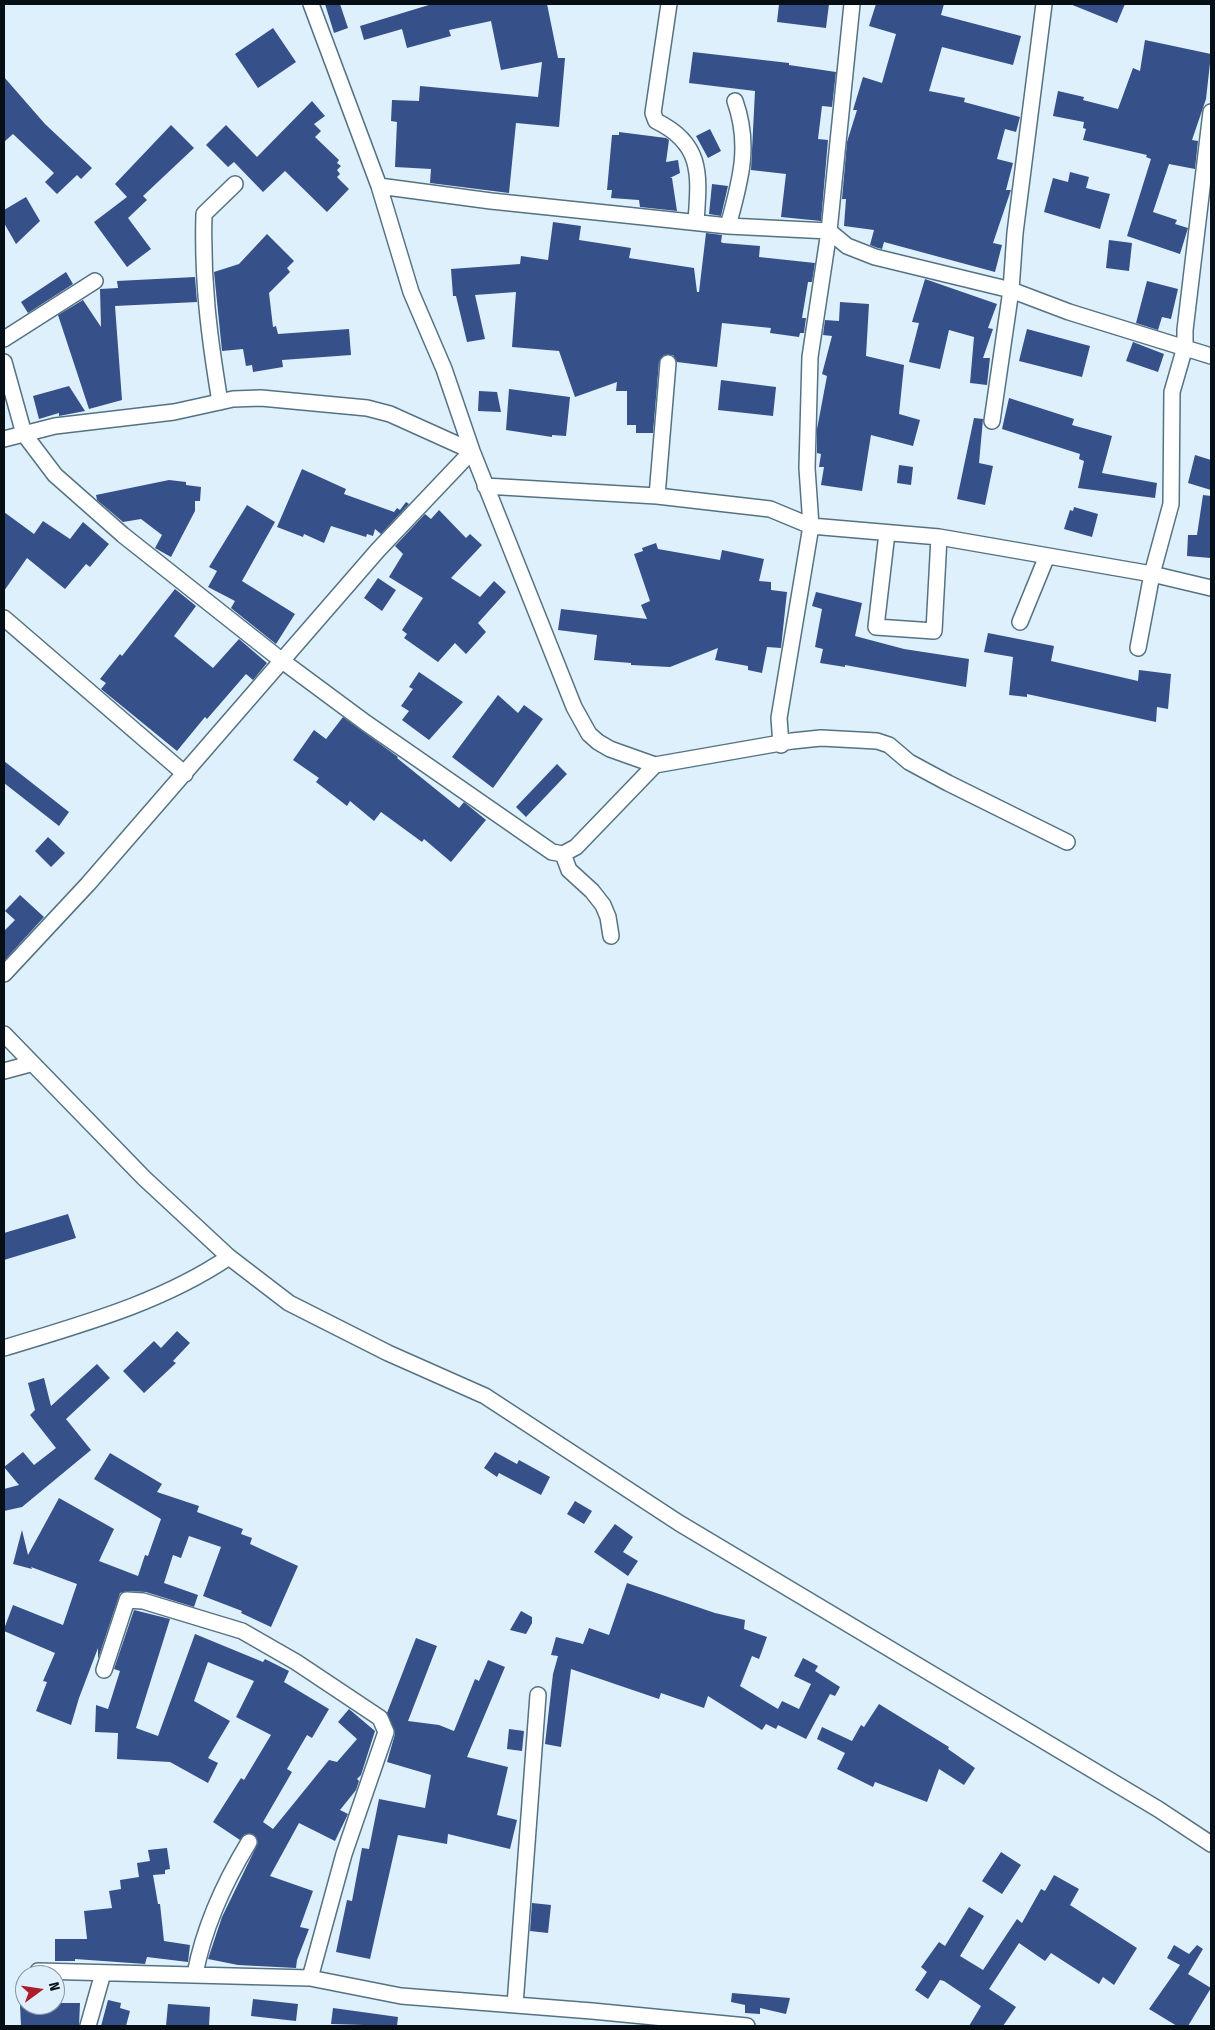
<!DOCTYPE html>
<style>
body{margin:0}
#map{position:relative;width:1215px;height:2030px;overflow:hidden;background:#ddf0fc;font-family:"Fira Sans Condensed",sans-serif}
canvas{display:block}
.frame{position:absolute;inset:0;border:5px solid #050f15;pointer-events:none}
.north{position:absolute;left:15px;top:1965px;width:50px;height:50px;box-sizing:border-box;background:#ddf0fc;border:1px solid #8796a0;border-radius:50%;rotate:76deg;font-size:14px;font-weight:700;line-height:20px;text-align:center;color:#050f15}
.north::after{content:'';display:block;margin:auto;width:18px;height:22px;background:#af1c2a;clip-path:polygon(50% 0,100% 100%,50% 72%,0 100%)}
</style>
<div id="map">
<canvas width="1215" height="2030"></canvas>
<div class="frame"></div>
<div class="north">N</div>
</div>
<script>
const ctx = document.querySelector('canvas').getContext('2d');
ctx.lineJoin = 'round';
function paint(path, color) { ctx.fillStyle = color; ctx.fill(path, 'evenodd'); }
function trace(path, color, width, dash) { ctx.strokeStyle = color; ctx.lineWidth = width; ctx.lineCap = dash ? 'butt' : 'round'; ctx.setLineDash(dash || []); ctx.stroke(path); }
paint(new Path2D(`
 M325 4H340L348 28 334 33Z
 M432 4H547L558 58H565L559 127 516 123 509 193 430 183 431 169 395 167 397 122 391 121 392 100 419 101 420 86 538 97 542 62 501 70 491 21 449 30 451 36 407 48 402 29 364 40 360 26Z
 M779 4H829L826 28 777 22Z
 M876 4H944L941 15 1021 36 1013 65 942 47 929 91 965 98 964 102 1020 117 1016 132 1005 129 997 159 1013 163 1006 190H1011L993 243 1002 245 995 272 884 242 882 249 878 248 870 245 874 230 844 226 846 199H842L847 142 857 110H853L863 77 882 83 896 34 869 26Z
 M1070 4H1125L1117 23Z
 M273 28 296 62 258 88 235 54Z
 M1145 40 1211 54 1206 99 1192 140 1198 141 1195 169 1169 164 1153 212 1177 220 1175 224 1188 228 1180 254 1127 236 1151 159 1146 157 1147 155 1083 140 1086 129 1083 128 1084 122 1053 116 1058 91 1084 97 1083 100 1118 109 1133 68 1140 71Z
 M693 52 789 63V65L836 72 832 107 822 106 818 139 828 140 821 221 781 217 786 174 751 170 755 91 689 83Z
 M4 77 45 124 92 168 81 179 77 175 57 194 45 182 54 173 13 134 4 142Z
 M312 101 325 116 314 124 321 131 315 137 339 160 337 163 341 166 337 170 340 174 337 177 349 189 327 212 285 171 263 192 234 162 228 167 206 145 226 125 257 157Z
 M171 125 194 148 143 196 147 200 128 218 151 249 127 267 94 222 127 197 115 184Z
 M710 129 721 151 708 158 696 136Z
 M619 132 666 138 669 140 666 162 678 160 680 173 670 178H672L677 211 640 207 639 200 611 198 612 190H607L612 135H619Z
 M1070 172 1089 177 1086 188 1110 194 1100 229 1044 212 1053 178 1068 182Z
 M712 184 728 186 721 216 709 214Z
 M26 197 40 221 16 244 4 223V210Z
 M553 222 581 226 579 240 631 248 629 258 694 268 697 292H699L706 233 722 235 721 242 723 243 760 246 759 257 815 263 812 282H808L802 318H806L804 333H800L799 337 770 333 771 328 722 323 717 367 677 362 673 355H664L659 362 653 433H636V425H627V391H616L617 382 575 397 559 351 512 347 516 292 475 295 485 339 467 342 456 296H453L451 269 520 264 521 256 548 260Z
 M267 234 294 261 287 268 290 272 269 293 273 327 276 326 278 334 349 329 351 355 282 360 283 367 253 372 252 365 246 366 243 349 222 351 214 272 239 264Z
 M1109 240 1132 243 1129 271 1106 268Z
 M66 272 73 284 28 313 21 302Z
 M195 277 197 302 115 306 122 400 89 409 58 315 83 300 101 327 100 289 118 288 117 281Z
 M925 279 997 304 988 328 993 329 983 358H990L987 385 970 383 974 337 949 330 940 369 909 362 919 323 912 322Z
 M1147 281 1178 289 1171 319 1162 317 1158 330 1136 323Z
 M840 302 869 304 866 356 904 365 899 414 920 420 913 446 871 435 862 491 821 485 824 467H819L821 454 817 453V429L827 376 822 374 832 336 823 335 825 320 839 321Z
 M1027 329 1090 346 1082 377 1019 361Z
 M1133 342 1164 354 1158 372 1126 361Z
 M721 380 776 387 773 416 718 410Z
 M69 386 85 411 59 416V413L39 419 33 396Z
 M509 389 570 397 566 436 552 435V437L506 430Z
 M479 391 497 392 501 412 478 411Z
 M1009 398 1074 419 1072 425 1112 436 1102 473 1157 483 1155 498 1078 488 1084 461 1079 459 1080 454 1002 429Z
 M974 418 983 419 979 463 993 466 985 505 957 499Z
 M1195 455 1211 460V490L1188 483Z
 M899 465 913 467 911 485 897 483Z
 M302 469 346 489 344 494 394 512 397 508 400 510 406 502 409 504 381 534 375 529 373 536 367 534 366 537 331 526 324 543 304 534 303 537 277 527Z
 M169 480 186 482V485L201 487 200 501H195V511L171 557 155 548 162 535 141 519 123 522 97 500 96 495Z
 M1203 495 1211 496V558L1187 556 1188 535H1197Z
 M247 505 275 522 242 581 295 614 276 644 231 608 235 601 208 587 217 571 209 567Z
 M1074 507 1098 514 1092 537 1064 529 1070 510 1073 511Z
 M439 510 466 538 470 534 482 545 451 578 480 597 494 581 506 592 478 623 486 632 466 654 455 643 438 662 404 638 407 634 402 630 423 598 389 577 403 554 395 546 425 514 431 519Z
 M4 512 34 534 43 521 70 539 83 522 109 544 90 567 86 564 65 589 27 558 4 591Z
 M656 543 658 549 720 560 722 550 764 559 759 581 771 582V590L787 592 781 648 767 647 762 673 748 670V666L715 660 718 648 670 667 631 665V663L594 660 597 635 558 630 561 609 647 619 641 605 650 601 634 554 643 551 642 548Z
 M378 578 396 590 382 611 364 598Z
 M175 589 196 606 174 636 213 668 239 639 267 663 253 680 246 674 207 719 205 717 177 751 101 689 106 683 100 679 120 654 122 656Z
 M816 592 862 603 855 636 904 649 969 659 966 687 845 665V667L820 663 823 649 815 647 822 609 812 606Z
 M988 633 1054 646 1051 661 1138 681 1139 670 1171 674 1168 709 1157 707 1156 722 1027 694V697L1009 695 1013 657 984 652Z
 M419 672 463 702 429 740 402 720 409 711 401 706 413 689 409 687Z
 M498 695 518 713 524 705 543 719 493 788 452 757Z
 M343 717 398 757 397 758 459 808 464 802 486 820 451 862 424 839 422 842 381 812 374 821 350 801 347 806 316 782 319 778 293 760 314 730 326 739Z
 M4 761 69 812 59 826 4 783Z
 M557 764 567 774 526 817 516 807Z
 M48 837 65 853 51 867 35 851Z
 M20 895 44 917 4 961V931L15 920 5 911Z
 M68 1214 76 1238 4 1260V1233Z
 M177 1331 190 1343 173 1361 176 1363 144 1393 123 1371 154 1341 161 1348Z
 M97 1364 110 1378 66 1419 91 1450 22 1507 4 1511V1489L19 1485 4 1467 23 1452 34 1465 56 1448 30 1415 35 1410 28 1383 44 1378 51 1406Z
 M495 1452 517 1464 519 1460 550 1477 541 1495 499 1473 497 1477 484 1468Z
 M110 1453 162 1484 157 1492 199 1506 197 1512 243 1529 241 1534 252 1538 250 1544 298 1566 271 1627 241 1613 242 1611 203 1596 221 1547 189 1536 181 1558 173 1555 164 1583 198 1595 194 1607 146 1592 128 1591 120 1593 98 1659V1648L79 1698 71 1725 36 1711 47 1682 43 1681 55 1653 4 1631V1629L13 1605 63 1625 77 1584 31 1567 32 1569 13 1564 22 1530 28 1555 59 1498 114 1529 99 1561 138 1576 145 1555 148 1556 161 1519 94 1479Z
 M575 1501 592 1511 584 1524 567 1514Z
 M615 1524 633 1537 623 1552 638 1561 628 1576 594 1552Z
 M627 1583 715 1613 745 1620 744 1629 767 1637 759 1659 752 1656 740 1686 778 1709 782 1701 799 1709 811 1684 794 1676 803 1658 818 1666 815 1671 840 1687 835 1696 830 1694 806 1739 778 1725 776 1729 766 1724 762 1730 708 1696 704 1708 661 1693 659 1699 571 1669 561 1747 545 1744 553 1674 558 1656 551 1655 556 1637 583 1644 589 1628 609 1635Z
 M134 1610 170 1619 136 1728 158 1736 195 1634 263 1662 265 1659 289 1671 284 1682 329 1709 312 1738 307 1735 287 1769 292 1772 263 1822 273 1829 329 1760 337 1762 357 1739 338 1722 349 1709 375 1731 361 1775 357 1779 359 1781 356 1790 340 1810 348 1814 335 1841 299 1823 270 1876 313 1891 300 1927 309 1929 297 1960 296 1968 238 1965 208 1959 222 1917 258 1843 253 1834H245L240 1840 213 1822 241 1778 244 1780 271 1735 236 1717 254 1681 208 1662 194 1701 230 1721 208 1758 218 1763 208 1783 170 1762 117 1759 118 1733 95 1732 96 1705 108 1709 120 1671 114 1669Z
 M521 1611 532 1617V1623L526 1634 510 1630Z
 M416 1638 437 1646 408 1721 439 1725 454 1731 475 1679 479 1681 488 1660 505 1667 467 1757 508 1767 497 1815 517 1820 510 1849 448 1834 447 1844 398 1835 370 1959 336 1952 347 1900 352 1901 362 1848 369 1849 379 1799 425 1808 431 1775 387 1762 395 1734 387 1713Z
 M879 1704 949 1747 948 1749 975 1768 964 1785 939 1769 927 1802 875 1782 873 1787 837 1769 845 1753 817 1739 822 1727 852 1741 861 1725 864 1727Z
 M509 1729 524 1731 522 1751 507 1749Z
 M167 1848 170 1869 165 1870V1874L153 1875 158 1904H160L164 1941 190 1945 188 1962 147 1957 145 1964 75 1959V1961H55V1939H87L84 1911 112 1908 109 1891 121 1889 120 1880 139 1877 137 1863 150 1861 148 1850Z
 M1001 1852 1021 1865 1002 1894 982 1881Z
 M1054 1875 1079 1889 1070 1905 1137 1948 1114 1985 1103 1977 1099 1984 1051 1953 1045 1961 1019 1943 989 1989 1016 2007 1003 2026H969L981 2006 944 1981 940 1980 928 1999 915 1990 927 1972 921 1967 939 1942 945 1946 969 1907 984 1916 960 1956 983 1970 1017 1919 1022 1923 1041 1889 1045 1891Z
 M532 1903 551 1905 548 1933 530 1931Z
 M1174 1945 1189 1954 1197 1945 1203 1949 1188 1974 1211 1988 1188 2026H1177L1149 2009 1180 1965 1167 1958Z
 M732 1993 790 1998 786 2014 760 2008V2014L745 2013V2005L731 2002Z
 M253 1999 298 2004 296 2021 251 2016Z
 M108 2000 121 2003 120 2008 130 2011 126 2026H101Z
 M55 2003H80L79 2026H21L20 2005Z
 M168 2004 210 2007 209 2026H166Z
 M333 2008 398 2017 397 2026 331 2024Z`), '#36508a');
const street = new Path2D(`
 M311 4 379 186 411 292 444 369 472 451 574 707 589 734 598 742 610 749 655 765 792 741 821 738 877 741 889 745 909 762 948 783 1067 842
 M669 4 653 113 656 121C704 144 699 177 696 222
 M379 186 491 201 625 215 728 226 829 231 847 246 875 257 1011 290 1069 312 1211 356
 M728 226C740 182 751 146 735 101
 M4 339 95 281
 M4 362 24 434 55 475 123 535 281 660 366 723 552 852 563 854 576 847 655 765
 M220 402C209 336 202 281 204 214L235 184
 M992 421 1011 290 1015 233 1044 4
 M4 439 55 426 174 412 233 399 261 398 367 408 390 414 472 451 378 550 88 884 4 974
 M485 486 657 496 770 509 811 526 939 537 1152 574 1211 588
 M657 496 668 363
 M887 533 876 627 934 631 939 537
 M4 618 185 774
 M1020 622 1047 556
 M1138 648 1152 574 1171 504 1172 392 1185 347V330L1211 112
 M781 745 779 718 811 526 807 468 810 357 829 231 852 4
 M563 854 569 870 592 891 603 905 608 917 611 936
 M4 1034 144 1178 229 1257 289 1303 388 1353 485 1396 679 1523 1158 1809 1211 1844
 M4 1071 30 1064
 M4 1348C82 1324 161 1303 229 1257
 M104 1670 127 1600 143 1601 242 1631 296 1662 380 1718 386 1732 344 1854 310 1978
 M38 1971 310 1978 401 1996 592 2011 747 2026
 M195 1974C204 1927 224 1883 249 1842
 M515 2005 538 1695
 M88 2026 103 1973`);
trace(street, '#557283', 18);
trace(street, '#fff', 15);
</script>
